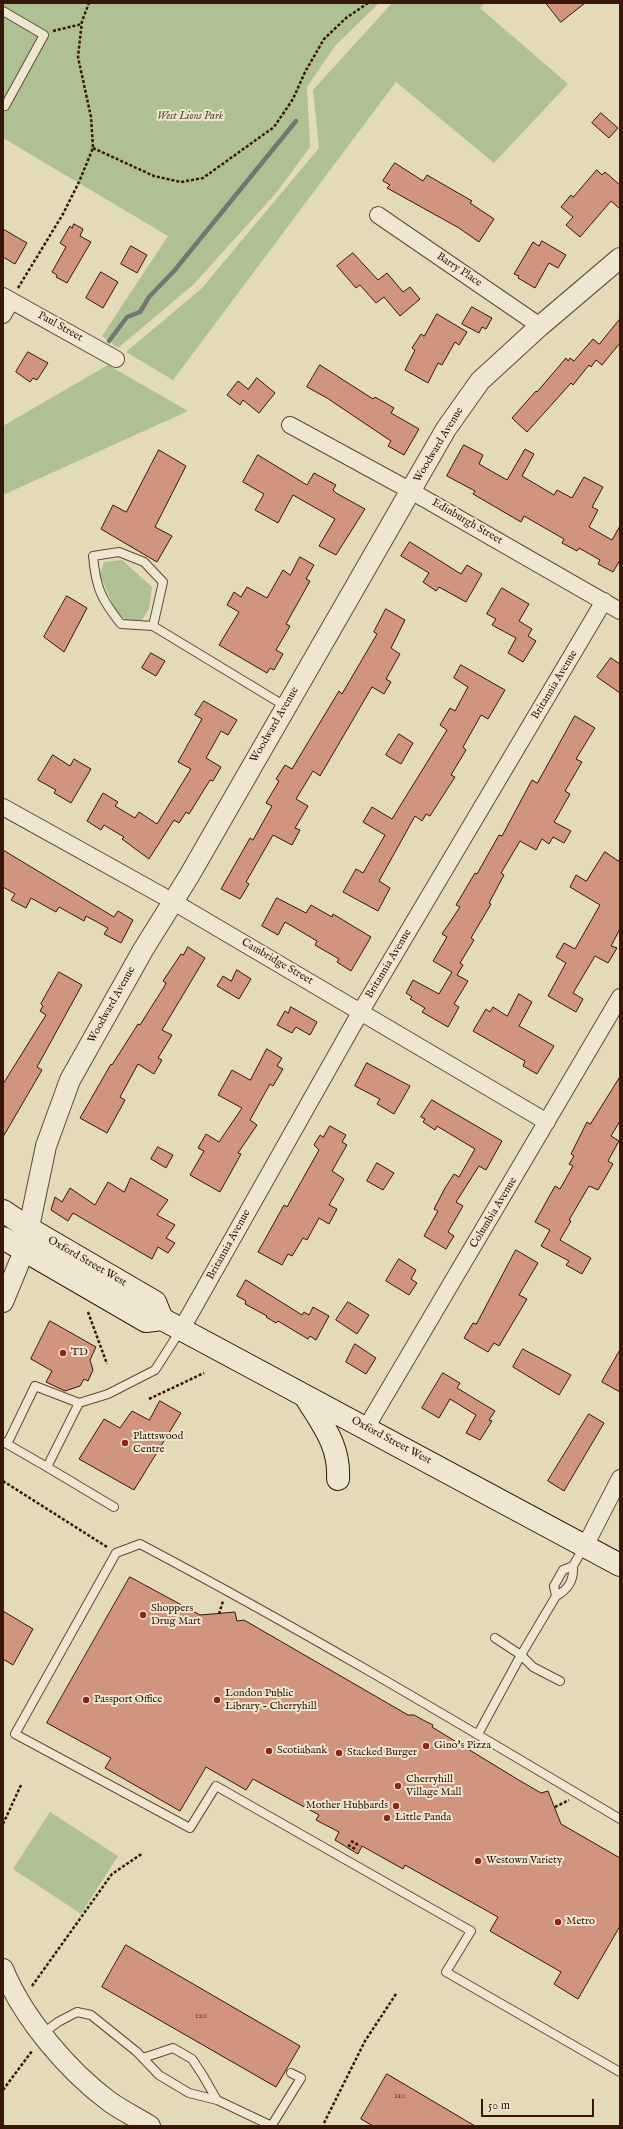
<!DOCTYPE html>
<style>
body{margin:0}
#map{position:relative;width:623px;height:2129px;overflow:hidden;background:#e3dab8;font-family:"IM FELL English",serif}
canvas{display:block}
.frame{position:absolute;inset:0;border:4px solid #38160a;pointer-events:none}
.scale{position:absolute;left:481px;top:2099px;width:113px;height:18px;box-sizing:border-box;border:2px solid #38160a;border-top:0;padding-left:5px;font-size:12px;line-height:14px;white-space:nowrap;color:#38160a;-webkit-text-stroke:3px #ede7d1;paint-order:stroke}
</style>
<div id="map">
<canvas width="623" height="2129"></canvas>
<div class="frame"></div>
<div class="scale">50 m</div>
</div>
<script>
const ctx = document.querySelector('canvas').getContext('2d');
ctx.lineJoin = 'round';
function paint(path, color) { ctx.fillStyle = color; ctx.fill(path, 'evenodd'); }
function trace(path, color, width, dash) { ctx.strokeStyle = color; ctx.lineWidth = width; ctx.lineCap = dash ? 'butt' : 'round'; ctx.setLineDash(dash || []); ctx.stroke(path); }
function write(font, color, halo, rows, align = 'center') {
  ctx.font = font + ' "IM FELL English",serif'; ctx.lineWidth = 4; ctx.setLineDash([]); ctx.textBaseline = 'middle'; ctx.strokeStyle = halo; ctx.fillStyle = color; for (const [text, x, y, turn = 0] of rows) {
    ctx.save(); ctx.translate(x, y); ctx.rotate((+turn || 0) * Math.PI / 180); ctx.textAlign = isNaN(turn) ? turn : align; if (halo) ctx.strokeText(text, 0, 0); ctx.fillText(text, 0, 0); ctx.restore();
  }
}
paint(new Path2D(`
 M3 3H379L335 46 307 87 310 147 277 192 193 285 118 348 102 336 168 236 3 138Z
 M392 3H485L480 8 568 84 494 163 396 82 173 380 126 352 202 288 319 148 313 90Z
 M108 365 188 411 3 495V426Z
 M122 560 152 587 149 609 142 620H127L116 612 100 575 104 562Z
 M50 1812 118 1856 81 1914 13 1869Z`), '#afc193');
trace(new Path2D(`
 M109 341 127 317 140 312 149 297 174 271 296 121`), '#727773', 4.5);
const building = new Path2D(`
 M546 3H585L561 22Z
 M601 113 618 128 609 138 592 123Z
 M395 163 423 181 427 175 472 201 470 203 494 219 479 242 459 228 387 188 390 185 383 181Z
 M597 170 602 175 605 172 620 185V209L611 201 580 237 566 225 573 217 561 207 571 195 573 197Z
 M74 224 83 229 80 236 91 242 67 283 56 277 57 275 52 272 66 247 60 243 70 226 72 228Z
 M3 229 27 243 15 264 3 257Z
 M542 241 566 255 558 268 549 263 535 288 518 278 519 276 514 274 533 242 539 246Z
 M131 246 147 255 137 273 121 264Z
 M353 253 378 280 387 273 403 292 410 287 420 299 400 316 384 297 376 303 360 285 356 288 337 266Z
 M101 272 118 282 103 308 86 298Z
 M472 307 492 318 486 329 482 327 479 333 462 324Z
 M437 314 467 332 459 345 455 342 442 365 438 363 428 383 405 370 415 350 412 348 421 334 424 336Z
 M620 319V343L602 365 596 360 591 367 589 365 573 385 571 383 527 432 512 418 536 391 537 392 566 358 568 361 570 358 574 361 593 339 599 344Z
 M28 352 48 363 37 380 33 378 30 382 16 372Z
 M320 365 373 399 375 397 394 408 391 413 419 429 404 455 388 446 391 441 327 398 307 387Z
 M257 378 275 393 259 413 243 400 240 405 227 395 238 381 248 389Z
 M464 445 483 455 479 464 507 480 525 449 534 454 522 476 554 495 557 490 572 498 584 477 603 487 592 507 598 510 589 527 612 540 620 526V560L613 572 598 564 600 560 579 548 577 551 562 543 564 539 524 516 521 522 473 494 475 491 447 476Z
 M159 450 186 466 155 527 172 536 157 562 101 529 113 505 126 512Z
 M258 455 307 485 314 473 336 485 333 490 336 493 365 509 336 555 319 546 335 519 293 495 278 523 255 510 264 494 243 482Z
 M410 542 461 574 467 565 482 574 466 602 439 587 436 591 423 582 429 573 401 556Z
 M300 557 314 565 306 579 310 581 286 624 290 626 276 650 283 654 274 670 270 668 267 673 219 645 239 612 227 605 234 592 241 597 247 587 267 598 283 570 290 575Z
 M502 588 529 604 519 621 532 629 528 636 536 641 523 662 508 653 516 638 492 625 496 619 487 614Z
 M67 596 87 608 64 652 44 637Z
 M386 609 405 620 391 648 400 654 386 679 391 682 384 694 372 687 320 776 313 771 296 799 308 806 295 828 300 830 292 845 273 835 246 882 249 884 240 899 221 889 250 838 253 840 272 806 266 803 279 781 276 779 285 765 292 769 339 691 342 694 377 634 374 632Z
 M151 653 165 661 156 676 142 668Z
 M611 658 620 664V693L597 677Z
 M461 665 505 690 488 719 481 715 463 747 466 750 451 775 455 777 430 816 426 814 422 821 415 816 379 881 390 888 378 911 343 892 356 869 363 873 385 835 363 822 372 807 392 819 447 730 440 725 450 708 455 711 468 687 454 678Z
 M204 701 237 720 228 735 221 731 206 758 221 767 213 781 210 780 189 814 186 812 179 823 174 820 149 859 122 839 124 837 104 825 101 830 87 821 103 793 118 802 115 806 135 818 139 812 157 824 191 769 178 762 202 719 195 715Z
 M575 716 595 728 576 759 582 762 565 791 570 794 554 822 571 831 564 843 553 837 549 844 542 839 536 850 520 841 501 873 504 875 489 903 491 904 471 938 474 940 460 963 463 965 457 975 468 981 454 1004 459 1007 448 1027 422 1012 425 1008 410 999 412 997 406 993 413 980 439 994 452 972 433 961 447 937 442 934 460 907 456 905 475 873 477 874 499 835 502 836 532 780 537 783Z
 M399 734 413 743 401 764 386 755Z
 M53 755 70 766 74 759 91 769 71 803 54 793 56 790 38 780Z
 M3 850 114 917 118 911 133 920 121 943 104 934 108 928 86 916 84 921 59 907 56 912 31 898 26 908 11 900 15 894 3 887Z
 M605 852 620 862V929L611 946 617 948 608 963 595 956 573 993 583 999 576 1012 548 996 566 963 556 957 564 943 575 949 600 905 570 887 576 875 586 881Z
 M277 898 306 913 311 905 332 917 333 914 371 937 351 971 337 962 339 959 315 945 317 941 285 922 278 935 262 926Z
 M188 947 205 958 162 1030 172 1035 158 1058 162 1060 154 1074 138 1064 120 1097 125 1100 107 1133 80 1118 111 1064 112 1065 138 1024 140 1025 164 987 166 983 163 981 181 954 183 955Z
 M237 970 251 979 239 999 217 986 223 976 231 981Z
 M59 972 82 985 37 1067 42 1070 3 1137V1084L46 1015 40 1011 43 1006 41 1004Z
 M519 994 532 1002 519 1026 554 1046 537 1074 523 1066 525 1061 473 1031 486 1009 490 1012 493 1007 507 1016Z
 M291 1007 317 1022 310 1035 296 1027 292 1033 277 1025 285 1011 288 1013Z
 M267 1049 282 1058 277 1066 283 1069 273 1086 270 1084 250 1120 257 1125 238 1153 241 1154 220 1192 190 1175 204 1151 198 1148 206 1134 219 1142 242 1108 218 1095 232 1070 250 1080Z
 M367 1063 410 1086 394 1114 377 1104 380 1099 355 1086Z
 M620 1077V1121L611 1136 619 1141 608 1161 613 1164 598 1190 589 1186 569 1220 571 1221 560 1240 591 1258 582 1274 566 1265 569 1261 541 1246 550 1230 535 1222 555 1186 560 1189 573 1166 569 1164 574 1156 571 1154 587 1122 590 1124Z
 M432 1100 502 1141 486 1170 479 1166 456 1202 463 1206 448 1232 454 1236 446 1249 424 1236 438 1211 434 1209 445 1188 454 1174 459 1177 475 1149 437 1126 435 1130 423 1122 425 1119 421 1117Z
 M330 1126 346 1135 342 1142 347 1145 332 1171 344 1179 329 1205 337 1209 329 1224 319 1218 307 1240 303 1238 292 1256 288 1254 282 1265 258 1252 284 1205 287 1207 319 1150 314 1145 320 1135 323 1137Z
 M158 1147 173 1155 166 1168 151 1159Z
 M377 1163 394 1173 383 1190 367 1181Z
 M131 1178 168 1200 157 1215 175 1225 166 1238 175 1243 168 1253 158 1247 152 1259 73 1213 68 1221 51 1210 55 1197 62 1202 70 1188 95 1205 108 1182 124 1192Z
 M516 1250 538 1263 519 1295 527 1299 499 1346 494 1343 488 1352 464 1338 473 1323 476 1324Z
 M399 1259 416 1270 411 1279 417 1283 409 1295 386 1281Z
 M246 1280 302 1315 304 1312 309 1315 313 1307 329 1316 316 1340 310 1336 308 1339 278 1321 276 1323 266 1317 267 1316 245 1304 246 1301 237 1296Z
 M348 1302 369 1315 357 1334 336 1320Z
 M50 1321 96 1347 90 1360 93 1370 88 1381 84 1379 80 1386 65 1391 46 1382 52 1371 31 1359Z
 M355 1344 376 1358 366 1374 346 1362Z
 M523 1349 571 1375 559 1395 513 1367Z
 M620 1350V1392L602 1382Z
 M443 1373 460 1383 457 1388 495 1411 489 1420 492 1421 480 1440 466 1433 476 1415 450 1399 439 1418 422 1408Z
 M160 1401 181 1413 134 1490 79 1459 104 1419 120 1428 132 1411 149 1420Z
 M589 1414 604 1423 564 1491 548 1481Z
 M130 1577 200 1615 235 1612 237 1621 244 1620 408 1715H414L423 1720 433 1725 432 1727 517 1779 541 1793 548 1791 561 1824 620 1858V1926L578 1999 554 1984 561 1972 490 1931 498 1917 405 1865 403 1869 362 1846 358 1854 335 1840 339 1832 316 1820 319 1815 253 1779 246 1790 206 1767 180 1811 105 1768 111 1758 47 1723Z
 M3 1611 33 1629 13 1665 3 1659Z
 M126 1945 300 2046 276 2087 102 1987Z
 M387 2074 475 2126H373L361 2119Z`);
paint(building, '#d1947c');
trace(building, '#38160a', 1);
const service = new Path2D(`
 M3 11 44 35 5 106 3 104
 M153 626 163 582 144 562 119 552 93 556C96 588 101 599 121 624L153 626 285 706
 M79 1403 47 1467 114 1507
 M3 1442 7 1444 35 1386 79 1403 108 1394 155 1370 180 1331
 M7 1444 47 1467
 M573 1566C574 1580 569 1589 556 1596L554 1586 563 1570 573 1566 584 1547
 M495 1638 521 1655 533 1667 560 1681
 M478 1734 521 1655 556 1596
 M620 1819C462 1725 303 1630 140 1544L116 1553 15 1734 190 1828 216 1786 471 1931 446 1972 620 2072
 M42 2034 58 2022 77 2012 91 2015 137 2052 159 2075 189 2093 217 2100 272 2126
 M143 2058 173 2048 192 2059 202 2074 217 2100
 M272 2125 301 2078 291 2073`);
const minor = new Path2D(`
 M378 215 540 326
 M3 296 116 359
 M3 315 11 301
 M290 425 411 491 620 611
 M3 807 172 901 547 1122
 M181 1330 361 1011 604 601
 M366 1428 620 997
 M585 1546 620 1478`);
const tertiary = new Path2D(`
 M3 1302 24 1251 46 1146 70 1080 143 950 189 876 446 429 480 381 540 326 620 258
 M3 1969C23 2018 68 2071 110 2102 123 2111 137 2118 150 2126`);
const secondary = new Path2D(`
 M3 1211 30 1229 155 1302 162 1319
 M3 1238 146 1321 162 1319 620 1565
 M305 1396C322 1424 340 1445 338 1479`);
trace(service, '#634736', 10);
trace(minor, '#634736', 18);
trace(tertiary, '#634736', 22);
trace(secondary, '#38160a', 24);
trace(new Path2D(`
 M53 31 82 24
 M93 148 154 176 181 182 203 178 274 127 293 99 305 72 324 39 346 18 368 3
 M18 288 63 214 79 182 93 148 91 117 78 57 82 21 89 3
 M88 1312 107 1364
 M149 1399 204 1373
 M3 1481 107 1547
 M219 1614 223 1601
 M555 1807 569 1800
 M3 1824 21 1785
 M351 1841 360 1846
 M348 1845 357 1850
 M32 1986 112 1874 143 1853
 M3 2090 32 2051
 M324 2123 365 2041 396 1994`), '#38160a', 2.5, [3, 2]);
trace(service, '#ede7d1', 8);
trace(minor, '#ede7d1', 16);
trace(tertiary, '#ede7d1', 20);
trace(secondary, '#ede7d1', 22);
for (const [x, y, r, color] of [
 [63,1353,4,"#8f2418"],
 [125,1443,4,"#8f2418"],
 [143,1615,4,"#8f2418"],
 [86,1700,4,"#8f2418"],
 [217,1700,4,"#8f2418"],
 [426,1746,4,"#8f2418"],
 [269,1751,4,"#8f2418"],
 [339,1753,4,"#8f2418"],
 [398,1786,4,"#8f2418"],
 [396,1806,4,"#8f2418"],
 [387,1818,4,"#8f2418"],
 [478,1861,4,"#8f2418"],
 [558,1922,4,"#8f2418"]
]) { const dot = new Path2D(); dot.arc(x, y, r, 0, 2 * Math.PI); ctx.fillStyle = color; ctx.fill(dot); trace(dot, '#ede7d1', 1.5); }
write('9px', '#5e3626', null, [
 ["120",201,2016],
 ["110",400,2096]
]);
write('italic 11px', '#5c4933', '#ede7d1', [
 ["West Lions Park",190,117]
]);
write('11px', '#38160a', '#ede7d1', [
 ["Barry Place",459,270,34],
 ["Paul Street",60,327,29],
 ["Woodward Avenue",439,445,-59],
 ["Edinburgh Street",467,522,30],
 ["Britannia Avenue",555,685,-59],
 ["Woodward Avenue",275,725,-60],
 ["Cambridge Street",277,962,30],
 ["Britannia Avenue",389,964,-59],
 ["Woodward Avenue",112,1005,-61],
 ["Columbia Avenue",494,1213,-59],
 ["Britannia Avenue",229,1245,-61],
 ["Oxford Street West",87,1262,30],
 ["Oxford Street West",391,1441,28]
]);
write('11px', '#38160a', '#ede7d1', [
 ["TD",71,1353],
 ["Plattswood",133,1437],
 ["Centre",133,1450],
 ["Shoppers",151,1609],
 ["Drug Mart",151,1622],
 ["London Public",225,1694],
 ["Library - Cherryhill",225,1707],
 ["Passport Office",94,1700],
 ["Gino's Pizza",434,1746],
 ["Scotiabank",277,1751],
 ["Stacked Burger",347,1753],
 ["Cherryhill",406,1780],
 ["Village Mall",406,1793],
 ["Mother Hubbards",388,1806,"right"],
 ["Little Panda",395,1818],
 ["Westown Variety",486,1861],
 ["Metro",566,1922]
], 'left');
</script>
